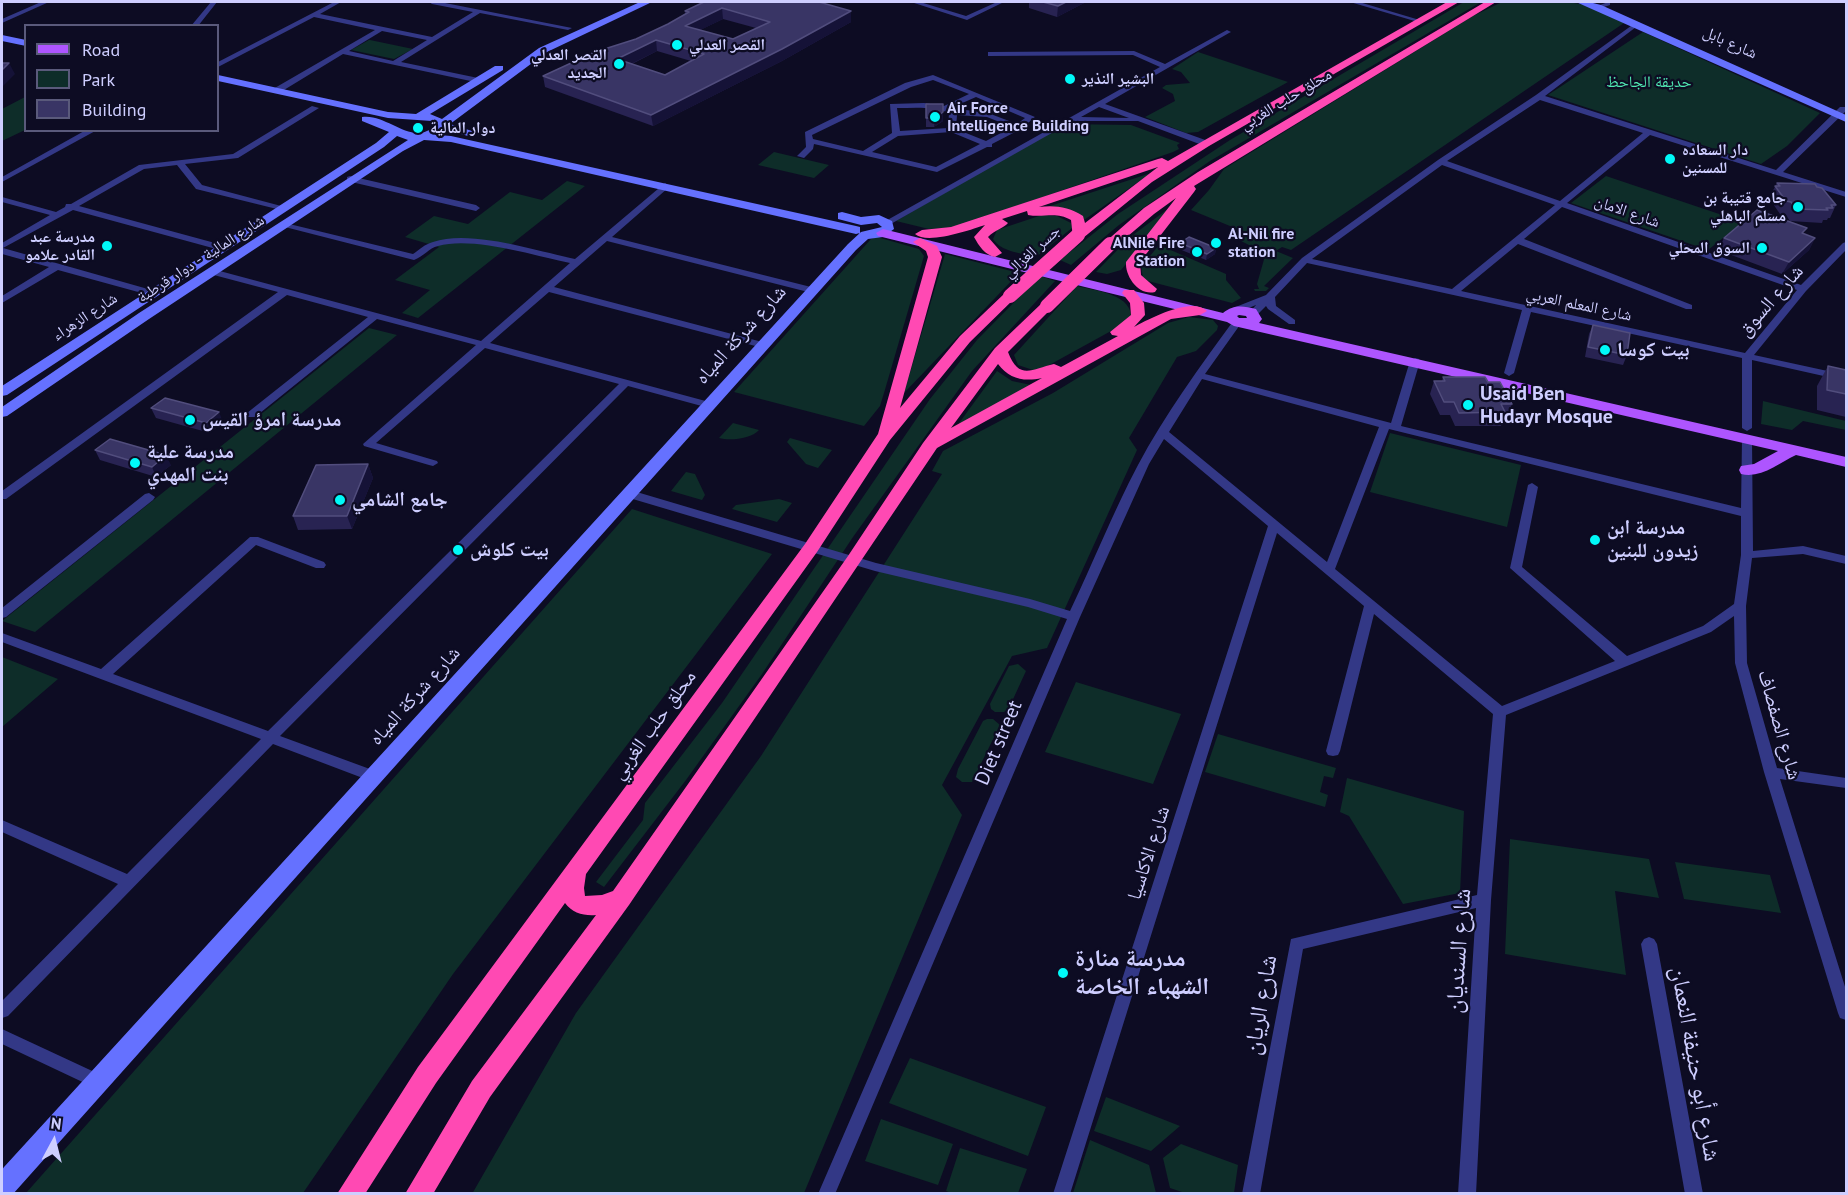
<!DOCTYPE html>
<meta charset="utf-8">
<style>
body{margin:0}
#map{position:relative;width:1848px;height:1195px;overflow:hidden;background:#0d0c23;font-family:"PT Sans",sans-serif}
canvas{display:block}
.frame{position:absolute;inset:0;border:3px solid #ceceff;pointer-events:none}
.legend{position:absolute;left:24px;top:24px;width:195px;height:108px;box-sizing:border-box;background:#0d0c23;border:2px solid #5a5a7b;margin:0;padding:8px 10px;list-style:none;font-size:18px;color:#ceceff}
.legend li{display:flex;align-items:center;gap:12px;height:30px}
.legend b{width:30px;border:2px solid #5a5a7b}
.north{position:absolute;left:24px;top:1111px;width:60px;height:60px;-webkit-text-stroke:4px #0d0c23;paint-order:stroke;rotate:7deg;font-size:16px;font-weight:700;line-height:24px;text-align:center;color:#ceceff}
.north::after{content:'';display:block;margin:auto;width:21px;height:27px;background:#ceceff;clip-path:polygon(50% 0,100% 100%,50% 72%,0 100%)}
</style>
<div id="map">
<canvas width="1848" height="1195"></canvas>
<div class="frame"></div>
<ul class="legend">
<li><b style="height:8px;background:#ae55ff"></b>Road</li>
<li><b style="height:16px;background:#0e2d29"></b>Park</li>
<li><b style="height:16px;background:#393565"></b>Building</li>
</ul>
<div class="north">N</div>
</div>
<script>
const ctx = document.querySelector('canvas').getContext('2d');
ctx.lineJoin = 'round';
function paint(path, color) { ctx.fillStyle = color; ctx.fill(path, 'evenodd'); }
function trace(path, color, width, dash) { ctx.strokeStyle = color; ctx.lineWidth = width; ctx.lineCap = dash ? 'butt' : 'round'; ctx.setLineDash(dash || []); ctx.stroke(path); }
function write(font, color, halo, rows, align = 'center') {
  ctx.font = font + ' "PT Sans","Noto Naskh Arabic",sans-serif'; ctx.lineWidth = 4.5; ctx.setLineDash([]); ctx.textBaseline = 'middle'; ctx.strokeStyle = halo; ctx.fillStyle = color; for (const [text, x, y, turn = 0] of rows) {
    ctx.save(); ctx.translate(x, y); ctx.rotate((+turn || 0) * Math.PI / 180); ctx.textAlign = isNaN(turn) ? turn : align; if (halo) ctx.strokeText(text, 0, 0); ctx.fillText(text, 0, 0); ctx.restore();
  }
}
paint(new Path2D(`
 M1464 2H1481L1210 161 1119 225 1071 265 1060 260 1118 214 1230 140Z
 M1502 2H1568L1586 5 1624 23 1291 250 1282 247 1276 251 1293 258 1264 286 1269 288 1266 291H1255L1254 289H1259L1257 284 1265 256 1263 252 1239 240 1247 233 1191 210 1209 190 1224 169 1473 16Z
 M1643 32 1820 113 1787 146 1761 164 1548 95Z
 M369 40H370L413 49 394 59 351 50Z
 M1198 52 1288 82 1198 132 1186 133 1145 117 1175 101 1173 94 1162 88 1166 85 1190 83 1181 72 1172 69Z
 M25 97V130L2 141V109Z
 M1064 124 1131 125 1180 143 1177 145 1179 149 1173 152 956 227 929 229 896 221Z
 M774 152 829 165 814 178 758 165Z
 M1151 173 1084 220 1082 216 1047 207Z
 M1606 176 1743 222 1708 250 1571 203Z
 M567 181 585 186 418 318 402 313 430 290 395 280 439 247 405 237 434 216 468 224 510 192 542 200Z
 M1181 199 1121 270 1107 274 1096 272 1129 238Z
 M1042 215 1057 216 1071 223 1072 228 1036 257C1022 253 1001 252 993 239L997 230Z
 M877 237 919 249 924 256 884 393 880 406 864 426 734 392 871 239Z
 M1159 245 1226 274V280L1241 298 1232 303 1148 281 1143 277 1141 267Z
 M945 254 1019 273 904 393Z
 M1040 276 1055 281 972 371 853 537 762 674 686 780 604 887 596 882 643 820 645 803 722 703 930 399 977 340Z
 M1077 286C1096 291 1134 294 1131 320L1042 369 1033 370 1018 365 1014 355Z
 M1189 317 1213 320 1218 326 1217 330 1196 351 1177 357 1129 438 1137 450 1047 648 1012 656 942 785 962 815 804 1193 472 1194 576 1013 761 756 942 474 932 471 943 451 1053 393 1168 323Z
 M369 328 397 335 35 632 2 621Z
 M997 371 1012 381 1036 386 957 426Z
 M1763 401 1846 421V430L1803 421 1792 430 1761 424Z
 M733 423 759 430C751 439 730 441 719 438Z
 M1390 433 1521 465 1507 527 1370 492Z
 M790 438 832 450 818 468 806 464 787 442Z
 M686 472 695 474 705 495 702 500 671 491Z
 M779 499 792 503 777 522 732 509 736 505Z
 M632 509 772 554 453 974 303 1193H26Z
 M2 657 58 679 2 727Z
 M1018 664 1026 671 1009 708 1004 712H995L991 709 990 704 1009 666Z
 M1076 682 1181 714 1153 784 1045 752Z
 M987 719H993L1000 725 972 782H962L956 777 958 769 983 721Z
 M1218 734 1336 768 1333 778 1324 776 1320 792 1328 795 1325 807 1205 772Z
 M1347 778 1464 811 1460 893 1403 904 1349 816 1340 812Z
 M1510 839 1649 859 1659 898 1615 891 1626 975 1505 954Z
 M1675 862 1770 875 1781 913 1684 899Z
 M910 1058 1046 1107 1028 1156 889 1103Z
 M1106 1097 1180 1126 1151 1151 1094 1131Z
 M881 1119 953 1144 938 1185 865 1161Z
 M1090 1140 1149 1165 1156 1193H1073Z
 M1181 1144 1238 1165 1234 1193H1185L1170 1188 1163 1158Z
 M960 1148 1027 1169 1018 1193 954 1194 946 1191Z`), '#0e2d29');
paint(new Path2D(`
 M41 2H49L2 23V19Z
 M211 2H217L198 26H191Z
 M334 2H341L320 14 432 37 473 12 432 4 429 2H440L572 28 568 30 480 13 401 62 483 79 484 81 480 83 343 54 279 93H273V89L375 30 314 17 218 67V62ZM382 31 427 40 393 61 349 51Z
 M911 2H920L966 16 997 2H1004L967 20Z
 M1350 2H1359L1423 21 1418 22Z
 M1608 2 1610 3V5L1598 9 1595 7Z
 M1635 23 1640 24 1545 96 1776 170 1840 107H1846V111L1783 172 1846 192V197L1650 135 1567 203 1801 285 1843 243 1846 242V250L1806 291 1754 355 1846 375V381L1752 360V428L1747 431 1742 428V358L1531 312 1514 373 1509 376 1504 373 1522 310 1307 263 1275 297 1276 306 1295 320V324H1289L1268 309 1266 306 1256 316 1253 317 1248 314 1256 305 1239 312H1233V308L1266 295 1302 258 1438 160 1536 95ZM1540 100 1643 133 1560 201 1447 161ZM1442 165 1555 205 1452 289 1312 259ZM1562 207 1797 290 1745 353 1461 291 1518 244 1686 309H1692V305L1524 239Z
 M1227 30 1231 32 1229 33 1105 104 1208 141V145H1202L1138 121H1073L889 225 882 223 1160 67 1133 55 991 56H988V52L1134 51 1165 64ZM1099 107 1129 118 1081 117Z
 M933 75 1035 117 1021 129 992 144V147H987L937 172 814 144 813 149 804 158 797 156 806 147 805 132 905 83ZM933 80 969 94 944 106 924 103 890 104 892 133 863 151 813 139 812 135 911 87ZM976 97 1025 118 1017 124 988 113 951 108ZM897 108C915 108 933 106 949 113L948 128 900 131ZM957 115 987 117 1012 127 986 141 956 129ZM951 132 980 144 936 167 872 152 898 136Z
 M312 106 319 108 238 158 185 164 202 185 285 207V211L196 189 177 165 144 169 79 206 226 246V250H220L73 210 3 248 155 291V295H149L58 270 2 303V296L49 267 2 254V243L50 215 2 202V197L56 212 65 207 66 204H71L139 165 233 154Z
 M86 130H97L2 182V177Z
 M350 176 476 205 480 208 476 211 347 181V177Z
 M665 183 669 186 668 188 612 237 815 288V292L812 293 607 241 554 287 766 343 768 345 763 348 549 292 490 343 713 403 714 405 709 408 628 386 280 736 378 772 380 776 378 780 373 781 368 780 273 744 8 1016 2 1018V1001L118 884 2 832V820L127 874 261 739 2 642V633L101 669 250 537H258L324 562 326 565 324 568H316L256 545 113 674 268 731 619 384 485 348 376 443 437 461 438 463 433 466 429 465 364 446 363 444 476 345 377 319 255 417H247L246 415 247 413 368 317 287 295 6 499H2V491L278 292 210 274V270H216L481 341 570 263C535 256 473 236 438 246 429 248 423 257 414 260L281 226V222L413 254C419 250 425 244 433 242 470 229 537 251 575 259Z
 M1237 319 1242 322 1205 374 1391 423 1410 361 1415 358 1419 359 1420 361 1401 426 1741 508 1742 439 1743 437H1751L1752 439 1753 551 1803 546 1846 556V564L1803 554 1752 558 1746 606 1747 663 1777 768 1846 778V788L1780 779 1846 990V1020L1840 1018 1838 1013 1764 772 1735 663 1734 616 1711 632 1506 715 1491 900 1476 1194H1458L1476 908 1303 949 1260 1194H1242L1291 939 1477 895 1493 714 1374 614 1340 751 1338 755 1333 756 1328 755 1326 751 1364 606 1277 533 1070 1194H1053L1268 526 1164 439 1149 464 1080 617 835 1194H818L1067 619 1028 607 875 571 626 497 624 494 630 490 876 563 1030 599 1070 611C1093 563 1113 512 1138 465 1164 416 1200 366 1234 320ZM1202 379 1379 427 1327 562 1169 432ZM1389 429 1741 516V555L1734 604 1703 626 1627 656 1522 567 1538 487 1532 483 1528 485 1510 568 1615 661 1502 706 1335 569Z
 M149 493 155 497 153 500 6 617 2 618V608L145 494Z
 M1649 937 1654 939 1657 944 1703 1194H1685L1641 944 1644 939Z
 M2 1029 103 1076 105 1081 103 1086 97 1089 91 1086 2 1044Z`), '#333886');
paint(new Path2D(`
 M640 2H652L547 52 450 124 472 131V135L468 136 444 129 438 135 451 136 856 226 860 227V233L856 234 451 142 424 140 403 151 149 319 7 416 2 417V407L139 313 408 140 397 136 384 147 7 395 2 396V386L376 143 389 132 362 121V117C388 113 412 148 436 125L432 121 388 118 218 81V75L388 112 416 114 495 66H503V70L430 114 442 119 539 48Z
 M1576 2H1589L1601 5 1846 115V122Z
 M2 35 26 40V46L2 41Z
 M842 212 861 217 879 215 892 221 894 229 883 237 868 239 856 250 13 1194H2V1170L4 1167 848 244 861 232 882 227 877 223 861 225 838 219V213Z`), '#6571ff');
paint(new Path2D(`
 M883 229 1223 313C1234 304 1243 306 1256 309L1262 319 1259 323 1846 457V467L1796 455C1779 463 1761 479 1741 474L1739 470 1741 466 1754 464 1778 451 1234 326 1227 322 878 236 876 233ZM1239 315 1246 316 1247 318H1239L1237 316Z`), '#ae55ff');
paint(new Path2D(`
 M1447 2H1459L1209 146 1152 182 1083 238H1073L1071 220C1056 211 1044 218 1028 215L1027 211 1002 219 1008 223C1004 228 995 230 988 237L1002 253 995 257C985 255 979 246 974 237L985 225C970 230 927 245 915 234L922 230 951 227 1158 159 1162 158 1168 161ZM1158 167 1085 223 1083 216C1069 207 1055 205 1039 207Z
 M1485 2H1496L1194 186 1196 189 1194 192 1140 262 1141 275 1157 289 1155 292C1139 296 1125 277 1126 262L1176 198 1154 214 1115 247 1110 248 1103 244 1144 208 1198 172Z
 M920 238 937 246 942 257 900 408 960 336 1005 293 1010 292 1017 296 970 342 890 440 817 552 586 874 584 888 585 896 602 895 613 891 848 556 923 443 995 348 1042 303H1052L1054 306 1008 352C1019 381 1032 369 1054 364L1061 367 1118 336 1112 335 1110 332 1131 315 1130 303 1122 293 1124 290H1134L1144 303 1145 315 1134 327C1149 319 1192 296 1207 311L1200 315 1171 319 937 448 629 905 490 1097 433 1194H405L472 1081 596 915C584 916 572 913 565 903L436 1083 365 1194H337L418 1067 805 544 878 434 928 257 926 251 913 242ZM998 364C1009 379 1024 382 1042 378L951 428Z`), '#ff49b3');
trace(new Path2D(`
 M1010 296 1078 235
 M1047 306 1110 244`), '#ff49b3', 14);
paint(new Path2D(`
 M701 2H819L851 11V22L782 61 653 126 545 87 543 76 636 39 668 24 685 14V11L701 3ZM723 19 756 28 733 39 700 30ZM657 51 691 61 665 75 632 64Z
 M1029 2H1086L1057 17 1029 8Z
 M926 104 943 112V121L934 127H926Z
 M1777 183 1817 187 1836 205 1830 218H1828L1827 220H1823L1822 223 1790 221 1785 214H1780L1769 198Z
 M1805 234 1815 238 1809 250 1782 274 1718 250 1724 238Z
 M1180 243 1216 248 1215 254 1206 260 1179 249Z
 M1593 325 1627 355 1623 365 1585 357 1589 334Z
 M1828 366 1846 370V417L1817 410V386Z
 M1443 377 1488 382 1512 404 1507 417H1504L1501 426H1455L1450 415H1440L1430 394 1434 381H1442Z
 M151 408 223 422 210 433 156 418Z
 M95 450 171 465 156 477 100 460Z
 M368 464 373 478 352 529 298 530 293 516Z`), '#282352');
paint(new Path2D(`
 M1066 2H1086L1057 17 1058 6Z
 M722 8 723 19 686 37 685 26Z
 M851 11V22L782 61 653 126 651 115Z
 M656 40 657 51 619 70 617 59Z
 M9 63 15 74 2 87V70Z
 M943 112V121L934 127 935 118Z
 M1815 238 1809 250 1782 274 1789 262Z
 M1216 248 1215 254 1206 260 1207 254Z
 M219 412 223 422 210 433 206 423Z
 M166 455 171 465 156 477 152 467Z
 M368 464 373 478 352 529 347 516Z`), '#151237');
const building = new Path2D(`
 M703 2H819L851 11 782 49 651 115 543 76 595 52 636 39 668 24 689 12 685 11 704 2ZM722 8 770 22 733 39 685 26ZM656 40 704 54 665 75 617 59Z
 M1043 2H1066L1058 6Z
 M2 63H9L2 70Z
 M926 104H943V112L935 118H926Z
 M1777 183 1815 184 1817 187 1822 188 1836 205H1831L1833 208H1826L1828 210 1796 209 1791 202 1786 201 1775 186H1780Z
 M1757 210 1807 228 1802 233 1815 238 1789 262 1724 238Z
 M1189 237 1216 248 1207 254 1180 243Z
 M1593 325 1630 333 1627 355 1588 347Z
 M1828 366 1846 370V394L1827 390Z
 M1443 377H1485L1488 382H1500L1512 404H1501L1505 412 1459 413 1454 402H1444L1434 381H1445Z
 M165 398 219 412 206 423 151 408Z
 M110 439 166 455 152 467 95 450Z
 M368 464 347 516H293L316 465Z`);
paint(building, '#393565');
trace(building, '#514d7d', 1.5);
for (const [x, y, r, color] of [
 [677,45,6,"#00f9f8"],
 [619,64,6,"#00f9f8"],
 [1070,79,6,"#00f9f8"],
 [935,117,6,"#00f9f8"],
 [418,128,6,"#00f9f8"],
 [1670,159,6,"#00f9f8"],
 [1798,207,6,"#00f9f8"],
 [1216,243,6,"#00f9f8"],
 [107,246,6,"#00f9f8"],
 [1762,248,6,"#00f9f8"],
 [1197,252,6,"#00f9f8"],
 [1605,350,6,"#00f9f8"],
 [1468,405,6,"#00f9f8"],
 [190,420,6,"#00f9f8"],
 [135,463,6,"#00f9f8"],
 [340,500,6,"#00f9f8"],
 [1595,540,6,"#00f9f8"],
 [458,550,6,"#00f9f8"],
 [1063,973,6,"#00f9f8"]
]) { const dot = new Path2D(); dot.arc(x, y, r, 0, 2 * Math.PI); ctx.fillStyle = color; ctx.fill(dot); trace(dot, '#0d0c23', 2); }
write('16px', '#ceceff', '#0d0c23', [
 ["شارع بابل",1730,43,24],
 ["محلق حلب الغربي",1286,100,-31],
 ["شارع الامان",1627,212,19],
 ["جسر الغزالي",1032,252,-42],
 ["شارع المالية - دوار قرطبة",201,259,-33],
 ["شارع المعلم العربي",1579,305,12],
 ["شارع الزهراء",85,317,-33]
]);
write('bold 16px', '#ceceff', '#0d0c23', [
 ["القصر العدلي",689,45],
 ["القصر العدلي",607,55,"right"],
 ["الجديد",607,73,"right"],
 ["البشير النذير",1082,79],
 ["Air Force",947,108],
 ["Intelligence Building",947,126],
 ["دوار المالية",430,128],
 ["دار السعاده",1682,150],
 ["للمسنين",1682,168],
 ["جامع قتيبة بن",1786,198,"right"],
 ["مسلم الباهلي",1786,216,"right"],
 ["Al-Nil fire",1228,234],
 ["station",1228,252],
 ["مدرسة عبد",95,237,"right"],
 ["القادر علامو",95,255,"right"],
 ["AlNile Fire",1185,243,"right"],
 ["Station",1185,261,"right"],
 ["السوق المحلي",1750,248,"right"]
], 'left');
write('16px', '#50e9b3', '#0d0c23', [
 ["حديقة الجاحظ",1649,82]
]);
write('20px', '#ceceff', '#0d0c23', [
 ["شارع السوق",1771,301,-49],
 ["شارع شركة المياه",741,335,-48],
 ["شارع شركة المياه",415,696,-48],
 ["محلق حلب الغربي",654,725,-54],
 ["شارع الصفصاف",1779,725,74],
 ["Diet street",999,743,-67],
 ["شارع الاكاسيا",1149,853,-72]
]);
write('bold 20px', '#ceceff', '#0d0c23', [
 ["بيت كوسا",1617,350],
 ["Usaid Ben",1480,394],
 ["Hudayr Mosque",1480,417],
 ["مدرسة امرؤ القيس",202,420],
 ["مدرسة علية",147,452],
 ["بنت المهدي",147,475],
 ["جامع الشامي",352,500],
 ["مدرسة ابن",1607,528],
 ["زيدون للبنين",1607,551],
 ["بيت كلوش",470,550]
], 'left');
write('24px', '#ceceff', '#0d0c23', [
 ["شارع السنديان",1459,951,-86],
 ["شارع الريان",1261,1005,-80],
 ["شارع أبو حنيفة النعمان",1695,1064,80]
]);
write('bold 24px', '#ceceff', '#0d0c23', [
 ["مدرسة منارة",1075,959],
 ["الشهباء الخاصة",1075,987]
], 'left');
</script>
